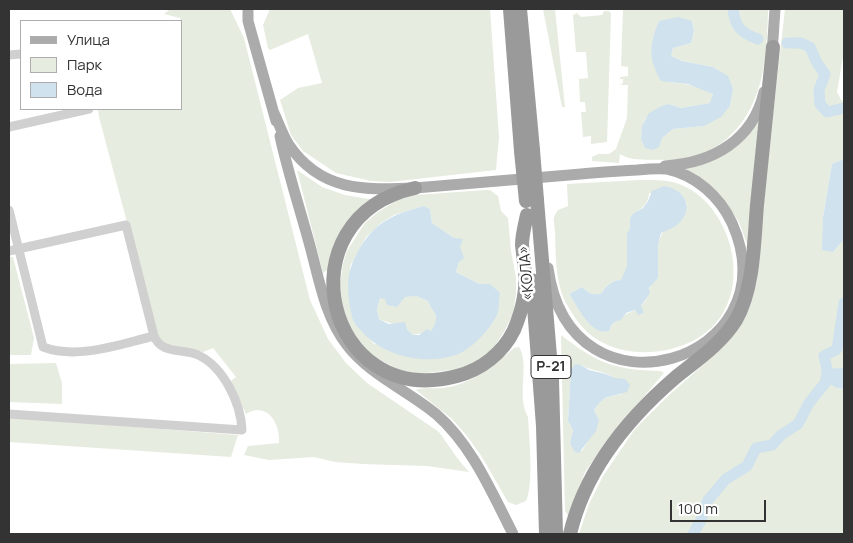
<!DOCTYPE html>
<meta charset="utf-8">
<style>
body{margin:0}
#map{position:relative;width:853px;height:543px;overflow:hidden;background:#fff;font-family:Manrope,sans-serif}
canvas{display:block}
.frame{position:absolute;inset:0;border:10px solid #333;pointer-events:none}
.legend{position:absolute;left:20px;top:20px;width:162px;height:90px;box-sizing:border-box;background:#fff;border:1px solid #adadad;margin:0;padding:6px 9px;list-style:none;font-size:15px;color:#333}
.legend li{display:flex;align-items:center;gap:10px;height:25px}
.legend b{width:25px;border:1px solid #adadad}
.scale{position:absolute;left:670px;top:500px;width:96px;height:22px;box-sizing:border-box;border:2px solid #333;border-top:0;padding-left:6px;font-size:15px;line-height:18px;white-space:nowrap;color:#333;-webkit-text-stroke:4px #fff;paint-order:stroke}
</style>
<div id="map">
<canvas width="853" height="543"></canvas>
<div class="frame"></div>
<ul class="legend">
<li><b style="height:6px;background:#ababab"></b>Улица</li>
<li><b style="height:14px;background:#e6ecdf"></b>Парк</li>
<li><b style="height:14px;background:#cfe2ee"></b>Вода</li>
</ul>
<div class="scale">100 m</div>
</div>
<script>
const ctx = document.querySelector('canvas').getContext('2d');
ctx.lineJoin = 'round';
function paint(path, color) { ctx.fillStyle = color; ctx.fill(path, 'evenodd'); }
function trace(path, color, width, dash) { ctx.strokeStyle = color; ctx.lineWidth = width; ctx.lineCap = dash ? 'butt' : 'round'; ctx.setLineDash(dash || []); ctx.stroke(path); }
function write(font, color, halo, rows, align = 'center') {
  ctx.font = font + ' Manrope,sans-serif'; ctx.lineWidth = 5; ctx.setLineDash([]); ctx.textBaseline = 'middle'; ctx.strokeStyle = halo; ctx.fillStyle = color; for (const [text, x, y, turn = 0] of rows) {
    ctx.save(); ctx.translate(x, y); ctx.rotate((+turn || 0) * Math.PI / 180); ctx.textAlign = isNaN(turn) ? turn : align; if (halo) ctx.strokeText(text, 0, 0); ctx.fillText(text, 0, 0); ctx.restore();
  }
}
paint(new Path2D(`
 M169 9H230L244 38 310 300 328 339 346 363 367 383 439 432 458 459 469 472 427 466 363 464 335 462 314 457 269 460 244 455 248 446 279 443C280 430 274 410 257 410 254 410 249 412 246 414L231 381 236 377 213 348 203 352 166 344 158 339 99 117 98 109H181V21L180 18 164 14 169 10Z
 M270 9H490L499 137 496 170 390 182 371 181 336 173 303 151 291 135 280 100 298 88 322 83 308 34 270 50 268 48 263 25Z
 M543 9H555L565 107H562Z
 M623 9H768C767 58 764 109 723 142 707 154 686 161 665 160 651 159 632 162 620 154L619 163 592 161V157L598 154H609L616 149 627 118 628 85H620L623 83V79H620V77L628 76V67L621 66ZM692 21 694 31 691 43 673 48 671 56 682 61 713 67 727 76 733 89 730 106 704 126 673 129 662 138 641 139C643 114 649 113 669 104L681 108 711 103 713 94C698 86 686 83 669 82 654 55 646 53 659 22Z
 M785 9H844V51L837 92 841 100 844 101V159L832 164 823 217 833 252 844 239V368L837 388 844 389V534H579L589 504 603 476 635 429 668 396 703 365 730 335 760 229Z
 M604 11H609L611 14 607 142 591 144V136L583 137 581 112H586L585 102H580L579 79 588 78 586 52H576L573 15 577 13 581 17 602 15Z
 M761 116 748 247 739 222 719 194 685 168 692 166Z
 M297 170 322 187 345 195 375 200 349 221 340 237 329 269 323 273Z
 M639 180C655 180 669 179 684 186 727 206 748 272 723 313 700 353 635 363 598 340 583 331 574 317 566 303 555 282 556 255 555 232 555 228 553 221 554 217 555 214 557 212 558 210L568 206 567 184ZM649 193 682 195 687 204 662 233 658 244V278C645 288 651 296 642 305 630 316 616 313 609 331L590 324 569 294 582 287C589 293 592 296 602 293 605 286 613 280 621 280 632 267 627 244 630 228 631 223 633 218 634 213 643 208 648 204 649 193Z
 M485 190H490L498 196 501 211 508 218 511 251 516 277V294L513 314 504 332 492 350 471 364 460 369 417 374 400 370 374 357 363 348 343 315 340 285 343 264 347 251 365 223 378 212 398 200 416 195ZM424 206 430 209 432 223 454 238 459 262 456 272 479 284H490L489 328 468 348 456 354 374 344 354 322 350 266 366 237 381 223 394 215Z
 M9 257H13L34 338 31 355H9Z
 M416 296 428 301C433 314 442 316 431 331L413 335 407 329 379 319 377 310 380 298Z
 M561 335C597 363 614 370 661 371L664 373 607 440 585 472 569 517 565 511ZM581 365C590 371 608 371 615 379 618 383 620 389 622 394L611 396 600 401 594 411 588 441 582 451 570 443 573 430 568 421 571 370Z
 M519 347C530 364 516 397 528 417 529 437 534 484 526 501L516 505 508 502 482 457 467 436 452 419 416 390C424 387 434 389 443 388 472 384 493 367 514 348Z
 M56 363 62 383V404L9 402V364Z
 M9 417 238 435 231 457 9 442Z`), '#e6ecdf');
paint(new Path2D(`
 M678 17 692 21 694 31 691 43 673 48 671 56 682 61 713 67 728 76 733 89 730 106 721 117 704 126 673 129 662 138 659 147 652 150 645 148 641 139 642 126 649 113 662 106 669 104 681 108 710 103 713 94 688 84 661 81C648 58 649 45 659 21Z
 M844 159V239L833 252 822 250 823 217 832 164Z
 M664 186C684 189 695 207 679 223 674 228 667 230 661 233L658 245V278L649 288 650 293 641 306 644 313 638 315 635 310 626 313 621 320C613 321 612 324 609 331 590 336 578 306 569 294L582 287C589 293 592 296 602 293 605 286 613 280 621 280L627 266V234L630 229V218L634 213 643 208 648 201 652 191Z
 M424 206 430 209 432 223 454 238 463 239 460 247 464 258 459 262 456 272 479 284H490L500 293C499 299 499 306 498 312 493 327 471 350 456 355 424 365 387 357 364 334 361 330 356 326 354 322 351 316 350 306 349 300 347 283 348 270 356 255 372 224 390 215 424 206ZM416 296 428 301C433 315 442 314 431 331L427 329 419 335H413L407 329 405 322 389 324 379 319 377 310 380 298 385 299 387 305 397 307 405 297Z
 M575 364 581 365 589 370 606 374 615 378 625 379 630 385 627 392C612 397 603 394 594 411L599 420 596 431 579 453 575 452 570 443 573 430 568 421 571 370Z
 M844 368V389L837 388 820 379 827 369Z`), '#cfe2ee');
trace(new Path2D(`
 M733 9C735 27 741 33 758 39
 M787 43H801L810 47 817 63 825 74 819 90 820 104 827 112 844 108
 M693 534 701 520 708 500 726 479 747 466 756 448 772 445 781 435 798 424 809 403 826 382 827 369 824 356 837 349 844 303`), '#cfe2ee', 11);
trace(new Path2D(`
 M9 55 21 54
 M9 127 89 109
 M9 210 43 347C78 360 120 344 154 336
 M9 251 126 225 154 336C162 355 182 348 198 355 224 367 241 404 242 430L9 414`), '#d0d0d0', 9);
trace(new Path2D(`
 M248 9V21L276 121
 M772 54 775 9
 M274 113C279 124 283 136 289 145 321 192 365 190 415 188 470 183 526 179 581 174 600 172 618 171 637 170 647 169 658 168 667 169 696 175 720 197 732 223 794 362 570 430 548 268
 M280 136C288 173 300 209 310 246 319 279 325 317 347 345 370 375 407 390 436 414 472 445 492 493 513 534
 M665 166C713 163 753 140 764 92`), '#ababab', 11);
trace(new Path2D(`
 M510 9 521 151
 M520 9 533 150
 M415 188C280 218 325 411 457 376 481 370 503 353 514 330 522 311 527 291 525 271 524 262 523 253 522 245 522 235 525 224 527 215
 M537 200 552 380 556 534
 M532 280 543 426 546 534
 M570 534C585 470 627 419 676 377 697 360 721 344 736 320 754 289 754 241 757 205 762 153 768 100 773 47`), '#9a9a9a', 14);
trace(new Path2D(`
 M533 150 537 200
 M521 151 526 201`), '#9a9a9a', 14);
for (const [x, y, w] of [
 [551,367,40]
]) { const box = new Path2D(); box.roundRect(x - w / 2, y - 11.5, w, 23, 4); ctx.fillStyle = '#fff'; ctx.fill(box); trace(box, '#333', 1); }
write('bold 14px', '#333', null, [
 ["Р-21",551,367]
]);
write('15px', '#333', '#fff', [
 ["«КОЛА»",527,273,-95]
]);
</script>
